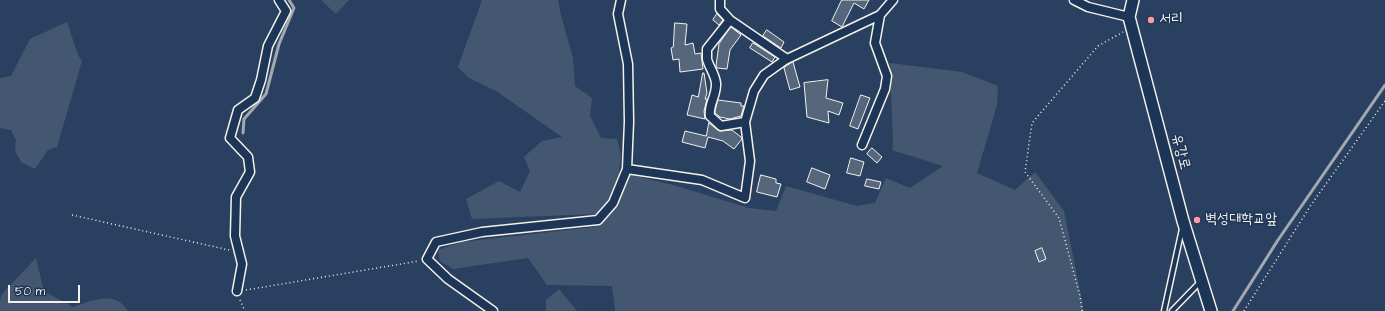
<!DOCTYPE html>
<meta charset="utf-8">
<style>
body{margin:0}
#map{position:relative;width:1385px;height:311px;overflow:hidden;background:#2a4060;font-family:"Architects Daughter",sans-serif}
canvas{display:block}
.scale{position:absolute;left:8px;top:285px;width:72px;height:18px;box-sizing:border-box;border:2px solid #f4f1e8;border-top:0;padding-left:5px;font-size:12px;line-height:14px;white-space:nowrap;color:#f4f1e8;-webkit-text-stroke:3px #1d3557;paint-order:stroke}
</style>
<div id="map">
<canvas width="1385" height="311"></canvas>
<div class="scale">50 m</div>
</div>
<script>
const ctx = document.querySelector('canvas').getContext('2d');
ctx.lineJoin = 'round';
function paint(path, color) { ctx.fillStyle = color; ctx.fill(path, 'evenodd'); }
function trace(path, color, width, dash) { ctx.strokeStyle = color; ctx.lineWidth = width; ctx.lineCap = dash ? 'butt' : 'round'; ctx.setLineDash(dash || []); ctx.stroke(path); }
function write(font, color, halo, rows, align = 'center') {
  ctx.font = font + ' "Architects Daughter","Poor Story",sans-serif'; ctx.lineWidth = 3; ctx.setLineDash([]); ctx.textBaseline = 'middle'; ctx.strokeStyle = halo; ctx.fillStyle = color; for (const [text, x, y, turn = 0] of rows) {
    ctx.save(); ctx.translate(x, y); ctx.rotate((+turn || 0) * Math.PI / 180); ctx.textAlign = isNaN(turn) ? turn : align; if (halo) ctx.strokeText(text, 0, 0); ctx.fillText(text, 0, 0); ctx.restore();
  }
}
paint(new Path2D(`
 M321 0H349L336 14Z
 M482 0H558L561 15 573 58 575 86 592 98 590 116 601 138 617 139 621 156 619 172 673 185 749 208 776 211 786 186 857 206 875 203 886 178 910 188 943 166 892 150 893 144 890 63 962 72 998 86 997 105 977 173 1015 190 1035 172 1064 211 1084 311H615L612 286 547 285 528 258 453 269 440 261 438 250 462 242 594 227 596 214 472 219 466 199 499 181 520 192 530 171 524 157 542 141 562 137 496 91 469 78 458 67Z
 M67 22 78 55 82 61 57 147 48 150 35 169 21 162 15 151 16 140 11 130 0 128V78L11 76 30 39Z
 M36 258 44 291 73 307C92 301 114 289 128 311H0V301L2 294Z
 M559 289 577 311H546V300Z`), '#445771');
trace(new Path2D(`
 M243 133 244 119 266 94 279 44 294 8 289 0
 M1233 311 1278 240 1385 85`), '#a1a8b0', 3);
const building = new Path2D(`
 M842 0H869L864 9 854 3 842 27 832 21Z
 M717 14 723 20 719 25 713 20Z
 M675 23 687 24 685 45 693 43 695 54 701 53 703 69 680 72 679 59 673 60 671 48 673 47Z
 M731 27 741 35 730 50 727 69 717 68 716 66 719 44Z
 M767 30 784 42 781 48 763 36Z
 M753 43 775 57 772 62 750 48Z
 M793 62 800 87 790 90 784 68Z
 M703 73H704L707 93 705 99H707L704 111 705 119 687 115 692 95 698 97Z
 M828 80 826 98 843 103 839 115 828 111 829 123 807 117 804 83Z
 M861 95 870 98 858 129 850 126Z
 M718 100 741 103V106H744L741 116 730 119 720 117 715 113Z
 M709 123 719 131 732 130 741 137 742 139 734 149 723 141 708 137 705 148 682 142 685 131 706 136Z
 M872 148 882 157 877 163 867 154Z
 M851 158 864 162 860 176 847 173Z
 M812 168 830 175 825 189 807 182Z
 M761 175 776 179V183L781 184 777 197 757 192Z
 M867 179 881 182 879 189 865 186Z
 M1042 248 1046 259 1039 262 1035 251Z`);
paint(building, '#56677d');
trace(building, '#f4f1e8', 1);
const service = new Path2D(`
 M1164 311 1182 229
 M1172 311 1201 281`);
const minor = new Path2D(`
 M621 0 618 14 628 64 629 122 627 169 702 180 745 198 750 161 745 122
 M720 0V9L730 20 787 59
 M1074 0 1088 7 1129 17
 M730 20 707 49C707 52 707 56 707 59 709 67 715 74 716 83 717 95 708 105 710 116L721 126 745 122 754 91 764 75 785 60 880 15
 M862 145 885 89 887 76 875 43 880 15 893 0
 M237 291 242 264 235 236 236 197 250 172 248 157 230 138 238 110 255 98 261 80 268 46 286 11 279 0
 M493 311 448 279 427 259 436 242 482 232 598 220 613 203 627 169`);
const secondary = new Path2D(`
 M1133 0 1129 17 1183 221 1211 311`);
trace(service, '#f4f1e8', 7);
trace(minor, '#f4f1e8', 11);
trace(secondary, '#f4f1e8', 14);
trace(new Path2D(`
 M72 215 229 250
 M246 290 419 261
 M240 300 245 311
 M1082 311 1080 296 1059 218 1025 172 1032 123 1098 46 1123 32
 M1244 311 1311 205 1385 101`), '#f4f1e8', 1.5, [1, 3]);
trace(service, '#1d3557', 4);
trace(minor, '#1d3557', 8);
trace(secondary, '#1d3557', 11);
for (const [x, y, r, color] of [
 [1151,20,4,"#ff9aa2"],
 [1197,220,4,"#ff9aa2"]
]) { const dot = new Path2D(); dot.arc(x, y, r, 0, 2 * Math.PI); ctx.fillStyle = color; ctx.fill(dot); trace(dot, '#1d3557', 1.5); }
write('15px', '#f4f1e8', '#1d3557', [
 ["서리",1159,20],
 ["벽성대학교앞",1205,220]
], 'left');
write('15px', '#f4f1e8', '#1d3557', [
 ["유강로",1180,152,75]
]);
</script>
